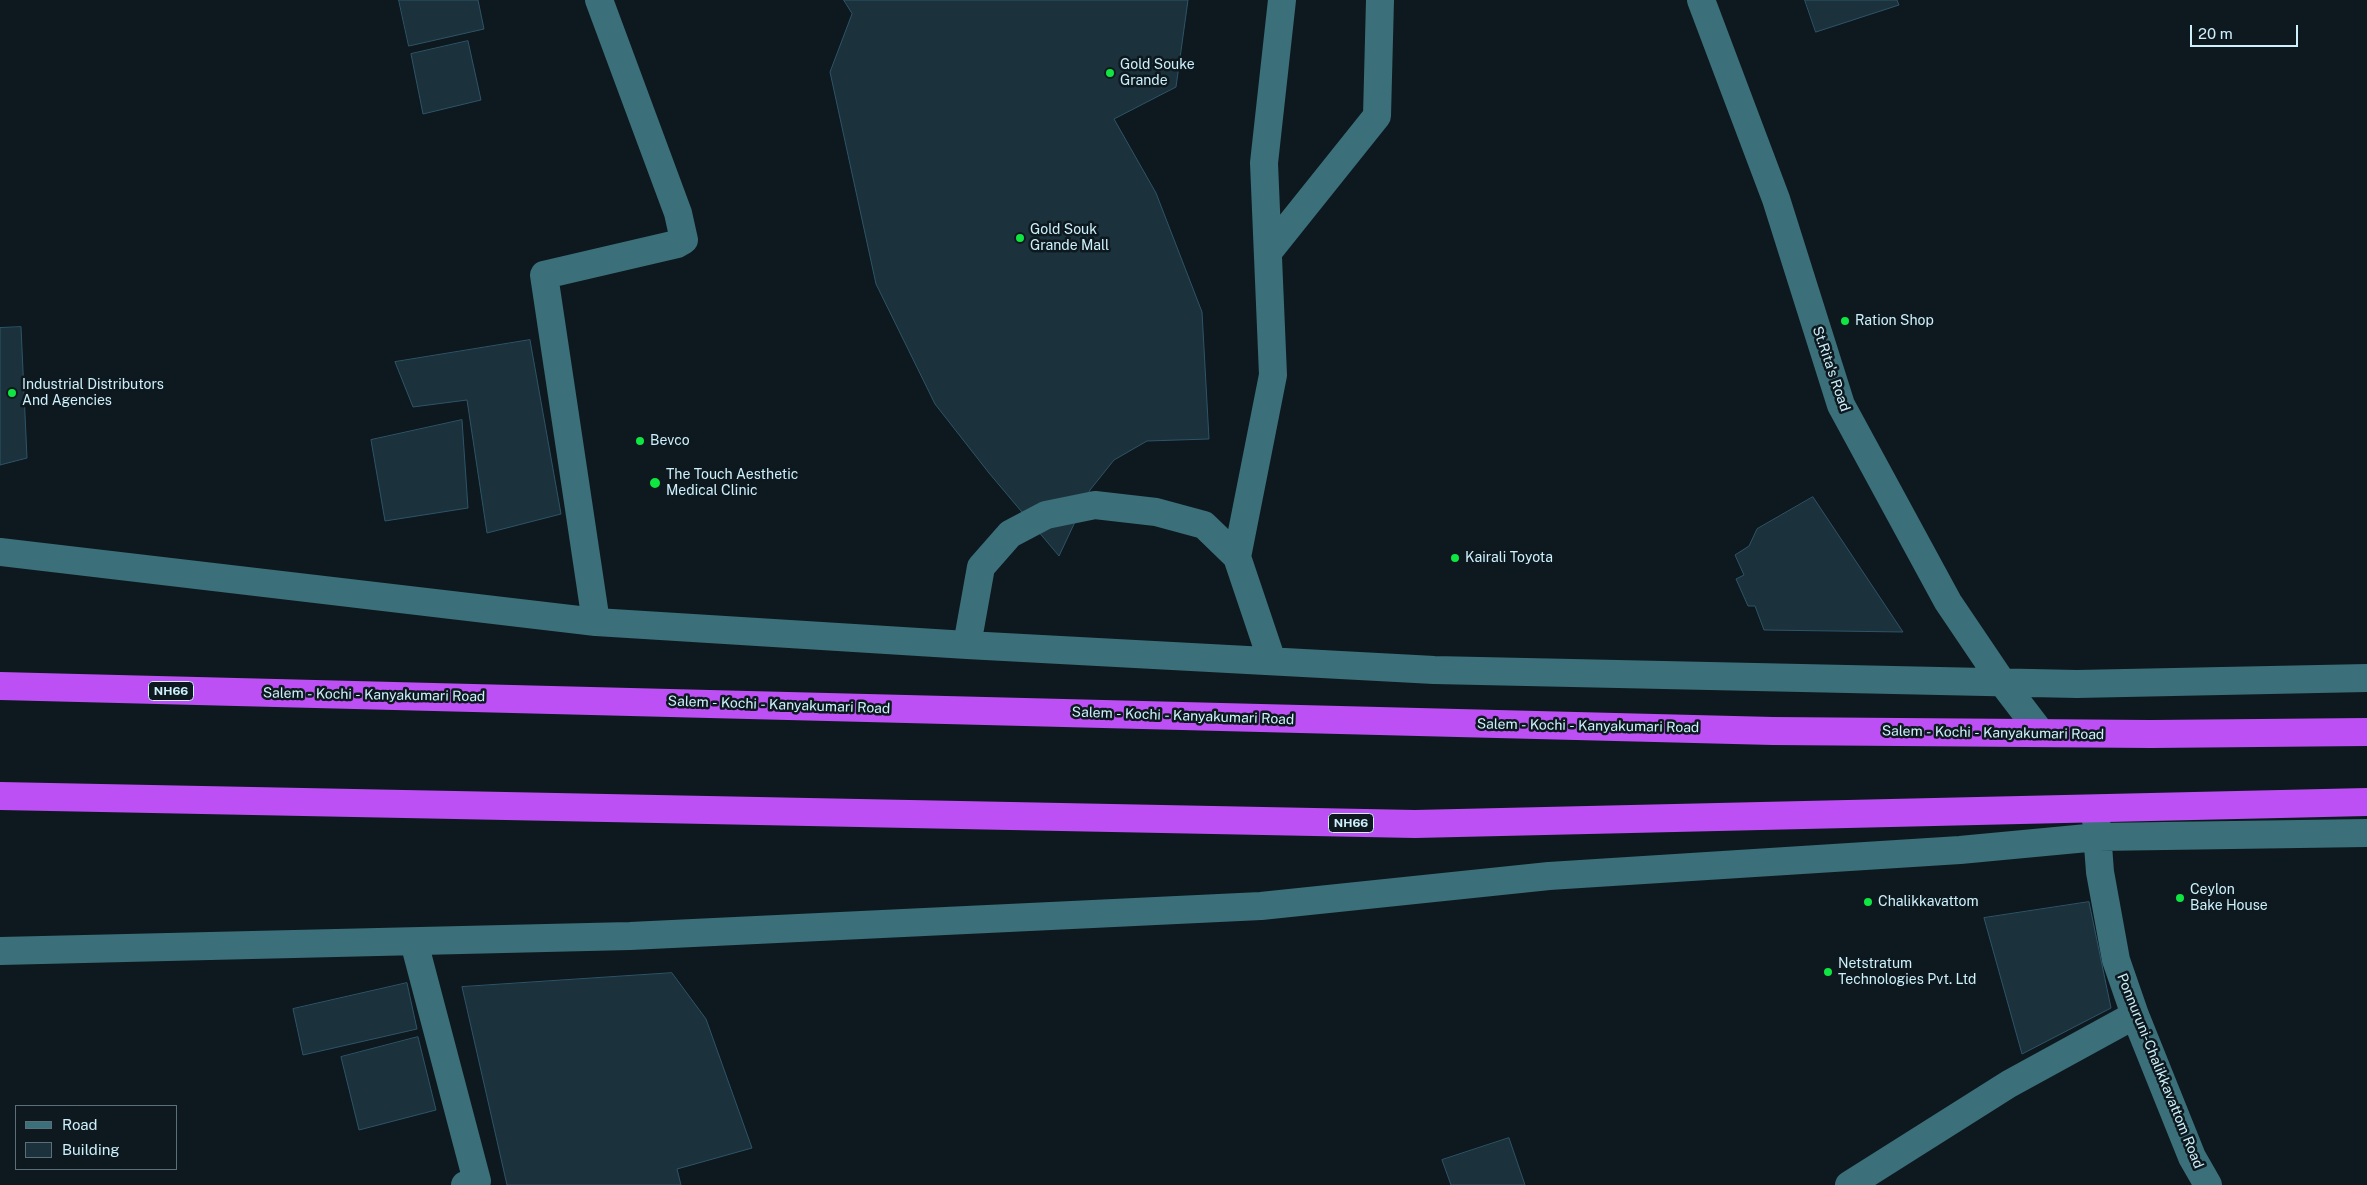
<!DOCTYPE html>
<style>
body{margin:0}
#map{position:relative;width:2367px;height:1185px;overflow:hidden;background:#0d191e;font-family:"Public Sans",sans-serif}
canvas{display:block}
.legend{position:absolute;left:15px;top:1105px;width:162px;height:65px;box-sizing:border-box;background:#0d191e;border:1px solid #5a6f77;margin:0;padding:6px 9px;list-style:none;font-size:15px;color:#cdf0fc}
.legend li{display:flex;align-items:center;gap:10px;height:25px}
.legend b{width:25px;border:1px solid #5a6f77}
.scale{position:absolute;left:2190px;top:25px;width:108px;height:22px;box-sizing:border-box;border:2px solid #cdf0fc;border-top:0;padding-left:6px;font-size:15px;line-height:18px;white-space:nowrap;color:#cdf0fc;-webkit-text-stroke:4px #0d191e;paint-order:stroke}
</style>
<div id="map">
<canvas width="2367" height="1185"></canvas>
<ul class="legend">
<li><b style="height:6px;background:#3b6f7a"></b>Road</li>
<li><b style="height:14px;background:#1b323d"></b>Building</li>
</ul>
<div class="scale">20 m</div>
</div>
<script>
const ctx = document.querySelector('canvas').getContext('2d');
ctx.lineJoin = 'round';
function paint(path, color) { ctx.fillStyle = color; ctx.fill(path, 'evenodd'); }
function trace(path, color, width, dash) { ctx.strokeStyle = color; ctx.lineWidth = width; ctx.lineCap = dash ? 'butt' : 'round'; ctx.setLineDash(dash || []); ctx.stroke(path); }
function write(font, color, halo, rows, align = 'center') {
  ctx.font = font + ' "Public Sans",sans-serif'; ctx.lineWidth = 5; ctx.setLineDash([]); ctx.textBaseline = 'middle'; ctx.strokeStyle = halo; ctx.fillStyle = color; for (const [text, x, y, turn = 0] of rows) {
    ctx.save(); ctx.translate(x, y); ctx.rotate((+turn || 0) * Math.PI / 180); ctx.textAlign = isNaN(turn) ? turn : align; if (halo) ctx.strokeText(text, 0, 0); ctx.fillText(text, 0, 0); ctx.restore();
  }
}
const building = new Path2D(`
 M399 0H478L484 29 409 46Z
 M844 0H1188L1176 87 1114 119 1156 193 1202 312 1209 439 1147 441 1114 460 1090 490 1059 556 989 473 935 404 876 284 830 72 852 14Z
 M1805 0H1897L1899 5 1816 32Z
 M468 41 481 100 423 114 411 54Z
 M21 327 27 458 0 465V328Z
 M530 340 561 514 487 533 467 400 413 407 395 362Z
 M462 420 468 508 385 521 371 440Z
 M1813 497 1903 632 1764 630 1755 606H1748L1736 579 1744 575 1735 555 1749 546 1757 529Z
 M2089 902 2111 1008 2022 1054 1984 918Z
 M672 973 706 1019 752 1148 677 1169 681 1185H507L462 987Z
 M407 983 417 1029 303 1055 293 1009Z
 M418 1037 436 1110 359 1130 341 1057Z
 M1509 1138 1525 1185H1451L1442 1160Z`);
paint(building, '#1b323d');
trace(building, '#2e5468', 1);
trace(new Path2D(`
 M1701 0 1776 199 1841 405 1948 602 2002 682 2041 733
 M1269 251 1377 116 1380 0
 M0 552 596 622 967 645 1434 670 2077 684 2367 678
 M1237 557 1273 375 1264 163 1282 0
 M596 622 544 275 677 244 684 240 678 213 599 0
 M967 645 981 567 1010 534 1046 515 1095 505 1156 512 1204 525 1237 557 1272 661
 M2096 819 2100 872 2116 960 2135 1015 2192 1157 2208 1185
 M414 942 477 1181 465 1185
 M0 951 630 936 1261 906 1549 876 1960 850 2098 837 2367 833
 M1849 1185 2009 1084 2135 1015`), '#3b6f7a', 28);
trace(new Path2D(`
 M0 686 1773 731 2151 734 2367 732
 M0 796 1415 824 2367 802`), '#bc50f4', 28);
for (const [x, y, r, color] of [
 [1110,73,5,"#0fe642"],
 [1020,238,5,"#0fe642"],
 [1845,321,5,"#0fe642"],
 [12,393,5,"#0fe642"],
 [640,441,5,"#0fe642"],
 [655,483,6,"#0fe642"],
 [1455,558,5,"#0fe642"],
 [2180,898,5,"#0fe642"],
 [1868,902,5,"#0fe642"],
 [1828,972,5,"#0fe642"]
]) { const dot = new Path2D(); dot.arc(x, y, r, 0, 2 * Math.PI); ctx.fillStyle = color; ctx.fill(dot); trace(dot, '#0d191e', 2); }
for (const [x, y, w] of [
 [171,691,45],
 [1351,823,45]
]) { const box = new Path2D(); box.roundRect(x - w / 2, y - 9.5, w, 19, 4); ctx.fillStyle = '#0d191e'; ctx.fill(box); trace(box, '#cdf0fc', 1); }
write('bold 12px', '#cdf0fc', null, [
 ["NH66",171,691],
 ["NH66",1351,823]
]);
write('14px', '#cdf0fc', '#0d191e', [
 ["Gold Souke",1120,65],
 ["Grande",1120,81],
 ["Gold Souk",1030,230],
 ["Grande Mall",1030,246],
 ["Ration Shop",1855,321],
 ["Industrial Distributors",22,385],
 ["And Agencies",22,401],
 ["Bevco",650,441],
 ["The Touch Aesthetic",666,475],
 ["Medical Clinic",666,491],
 ["Kairali Toyota",1465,558],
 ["Ceylon",2190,890],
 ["Bake House",2190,906],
 ["Chalikkavattom",1878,902],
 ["Netstratum",1838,964],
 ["Technologies Pvt. Ltd",1838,980]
], 'left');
write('14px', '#cdf0fc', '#0d191e', [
 ["St.Rita's Road",1831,369,71],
 ["Salem - Kochi - Kanyakumari Road",374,695,1],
 ["Salem - Kochi - Kanyakumari Road",779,705,2],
 ["Salem - Kochi - Kanyakumari Road",1183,716,2],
 ["Salem - Kochi - Kanyakumari Road",1588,726,1],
 ["Salem - Kochi - Kanyakumari Road",1993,733,1],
 ["Ponnuruni-Chalikkavattom Road",2160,1071,68]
]);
</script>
